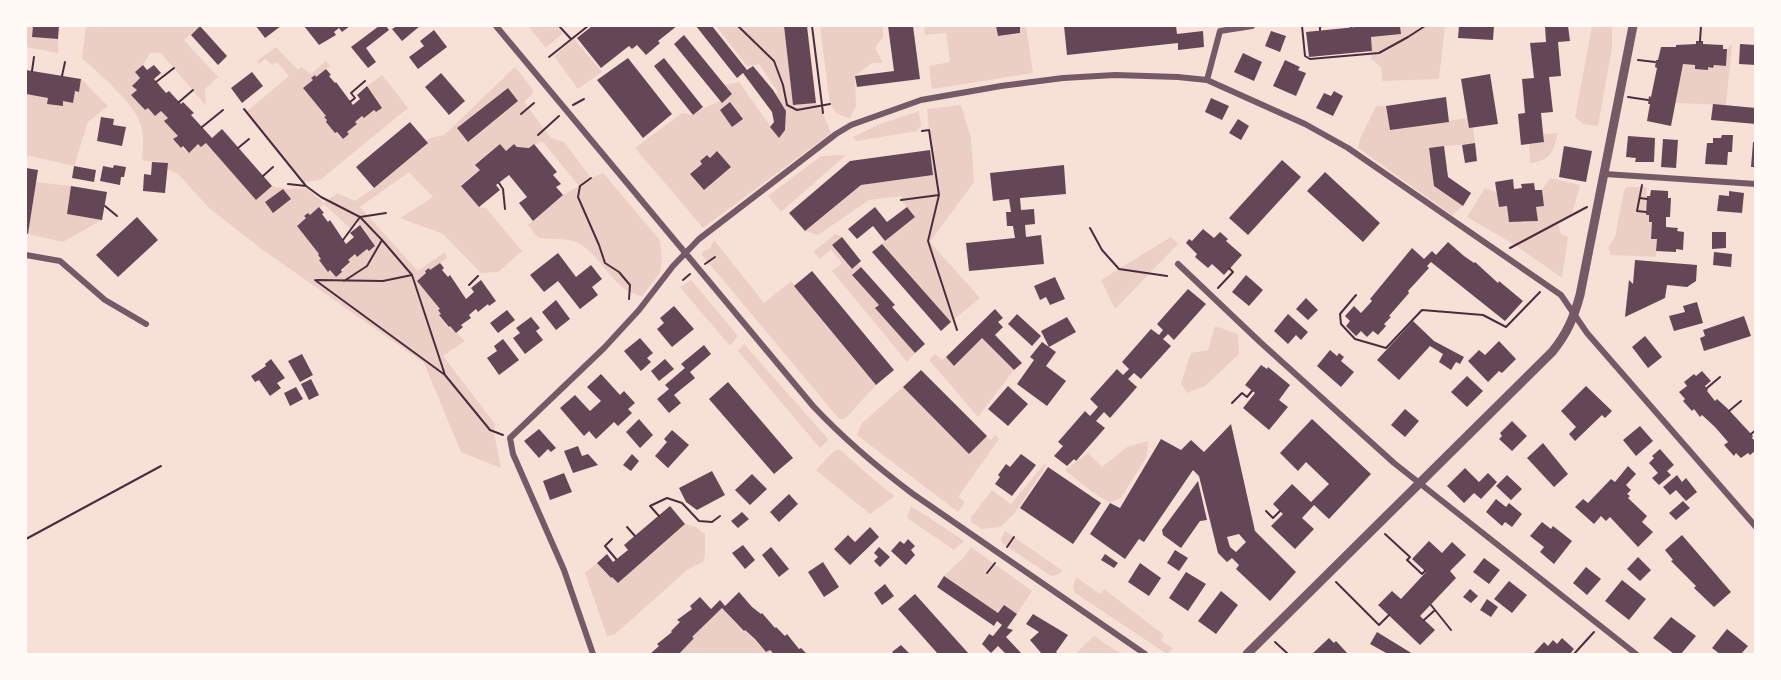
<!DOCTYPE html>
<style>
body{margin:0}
#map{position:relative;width:1781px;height:680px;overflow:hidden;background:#f7e1d7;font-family:Poppins,sans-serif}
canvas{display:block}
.frame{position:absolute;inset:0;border:27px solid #fffaf5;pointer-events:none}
</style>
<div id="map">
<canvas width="1781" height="680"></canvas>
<div class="frame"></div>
</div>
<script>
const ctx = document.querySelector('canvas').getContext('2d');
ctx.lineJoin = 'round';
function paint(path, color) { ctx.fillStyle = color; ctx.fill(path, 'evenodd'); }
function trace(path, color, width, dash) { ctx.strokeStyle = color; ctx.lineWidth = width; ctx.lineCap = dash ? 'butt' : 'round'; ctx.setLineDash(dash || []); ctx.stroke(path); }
paint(new Path2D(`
 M26 26H33L32 37 58 39V53L26 47Z
 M86 26H200L184 40 218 77 205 89 206 106 161 53H150L143 65 135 72 140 78 133 85 137 90 132 95 144 110 148 108 161 111 168 118 165 120 178 136 174 140 188 153 198 144 201 147 206 143 256 200 272 186 287 189 306 188 324 203 337 193 355 201 374 188 427 143 426 141 430 138 444 135 514 68 517 69 533 90V93L524 102 551 138 564 142 591 178 603 173 660 240 662 259 660 273 642 296C612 291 602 254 576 242 565 238 549 239 538 238L528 225 563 195 579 186 542 141 529 148 517 147 514 144 506 151 500 144 480 170 461 185 479 207 486 208 522 251 498 272 481 273 443 234 400 218 433 197 409 172 360 207 418 271 445 252 447 258 430 270 428 269 425 271 426 273 417 281 440 309 438 310 441 314 439 316 448 327 450 326 465 341 443 356 495 424 494 432 501 468 461 452 424 363 263 250 209 208 178 174 167 169 168 163 146 161 142 159C143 148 144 136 141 126 135 103 99 74 82 58ZM324 204 351 229 357 222 366 231 355 254 348 260 350 263 336 277 330 270 328 271 319 260 321 259 319 254 297 226 306 218 304 216 310 215Z
 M528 26H556L563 33 546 48Z
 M716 26H784L793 105 816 103 823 113 831 133 703 228 635 148 682 113 693 115C705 105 720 104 732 94L725 85 739 82 778 137C792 124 785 109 776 95L778 92 759 64 747 66ZM717 151 704 190 690 174 702 164 700 161 707 155 710 158Z
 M820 26H883V37L875 48 883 63H872L855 76 856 106 850 119 836 113 830 104Z
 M924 26H996L998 36 1020 34V26H1026L1033 73 932 89 929 66 950 62 946 33 925 35Z
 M1400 26H1445L1439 79 1382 81 1381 67 1371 59 1372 51 1371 37 1401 34Z
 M1592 26H1612V48L1598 126 1583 124 1575 117Z
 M574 39 602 72 578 89 554 56Z
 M1732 44 1726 105 1675 103 1683 64 1695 65V69H1708V67H1713L1714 65 1726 66 1727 49Z
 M276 47 298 70 301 67 311 74 326 61 330 66 316 77 314 75 311 78 313 80 303 88 326 116 325 117 327 120 326 122 342 139 349 134 347 132 357 124 355 122 362 116 364 118 374 110 376 112 382 108 367 86 382 75 408 108 320 180 303 182 246 112 289 76 277 62 272 65 265 59 259 64 257 61Z
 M81 79 108 106 88 122 74 166 26 155V94L48 98V104L62 106 63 101 73 103 75 91 79 92Z
 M961 105 971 138 974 182 930 242 980 298 951 322 882 244 915 217 901 200 902 196 869 200 818 235 805 231 861 185 933 175 927 109Z
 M1376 106H1386L1390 130 1468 118 1469 128H1473L1475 143 1429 148 1434 186 1463 206 1452 215 1358 148 1360 139Z
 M919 111 921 126 917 131 857 141 853 137 878 125Z
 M1558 133C1552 153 1552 160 1530 163L1529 144 1544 142V134Z
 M846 155 781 212 768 196 821 156Z
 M1550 178 1580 185 1572 215 1558 223 1561 234 1568 237 1562 278 1515 245 1467 217 1485 188 1497 193 1499 207 1507 206 1509 222 1521 221 1522 223 1537 221 1536 207 1544 206 1542 190Z
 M36 182 71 186 67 214 102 220 63 242 28 234Z
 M1626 187H1647L1646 215H1649V222H1652L1651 239H1657L1656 257 1611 255 1608 248 1615 237 1624 191Z
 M835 234 842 237 832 246 851 269 858 263 861 267 852 275 879 305 876 309 915 353 907 362 832 271 842 263 831 250 819 259 814 251Z
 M1171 237 1178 244 1115 309 1101 280Z
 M714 240 764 303 791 281 876 385 845 419H839L702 255V252L710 248Z
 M691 280 738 336 730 346 680 287Z
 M1215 326 1238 334 1239 354 1205 386 1187 393 1181 383 1191 353 1208 350Z
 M982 338 1014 370 978 417 929 360 935 354 942 360 946 357 954 365Z
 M744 344 828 439 827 442 820 448 738 351Z
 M903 387 991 440 995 435 999 439 958 497 965 502 958 512 857 435 861 424Z
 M1148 441 1147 456 1121 498 1110 503 1091 491 1065 470 1088 453 1102 467 1127 447Z
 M839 449 885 489 895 496 870 514 816 470 834 451Z
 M1044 464 1047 465 1014 514 1000 527 982 529 971 522V517L992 490 1011 504Z
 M911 506 957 536 964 541 954 550 907 518Z
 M685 524 696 527 705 534V554L703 562 687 570 614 635 607 636 585 573 597 563 610 578 612 577 618 583Z
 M1005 531 1063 571 1057 575 1051 576 1002 543 1001 538Z
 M971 547 1032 591 1017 614 998 613 944 576 964 557Z
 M1076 577 1100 594 1104 589 1164 635 1161 640 1173 649 1167 654 1075 593 1073 587Z
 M722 608 743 631 745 630 766 652 770 650 774 654H679L693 638 692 637Z
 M1094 636 1121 654H1075Z`), '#ebcfc5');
paint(new Path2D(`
 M33 26H59L58 39 32 37Z
 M200 26 227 56 218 65 191 35Z
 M256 26H281L265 38Z
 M304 26H350L342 32 339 28 334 32 336 35 319 45Z
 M379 26H386L389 30 366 48 376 62 368 68 351 47Z
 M397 26H420L402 41 392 29Z
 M592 26H677L658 41 660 43 646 55 637 45 632 49 629 46 601 68 577 38Z
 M696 26H712L747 70 753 66 773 90 786 111 785 130 779 138 770 127 774 122 772 112 743 73 737 78Z
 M784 26H807L816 103 793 105Z
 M888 26H913L920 79 857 87 855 76 894 71Z
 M996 26H1020V33L998 36Z
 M1064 26H1176L1177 34 1203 31 1204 47 1178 50V43L1067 55Z
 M1366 26H1400L1401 34 1371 37 1372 51 1309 57 1306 32Z
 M1459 26H1494L1493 40 1458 38Z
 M1545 26H1568L1570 41 1558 42 1561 76 1549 77 1553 112 1541 113 1544 142 1521 145 1518 114 1525 113 1522 79 1534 78 1530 43 1546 42Z
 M434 30 447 47 418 69 409 57 424 46 420 41Z
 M1271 31 1286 36 1280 52 1265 46Z
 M684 35 732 94 722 103 674 44Z
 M1696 41H1703V44L1723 45V49H1727L1726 66 1714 65 1713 68 1708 67V70L1695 69V65L1683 64 1671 126 1647 121 1650 104H1648L1649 96 1651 97 1657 68 1655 67 1656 60H1658L1661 47H1676V45L1696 44Z
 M1740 44 1756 45V65L1739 64Z
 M1243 53 1262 62 1254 81 1234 72Z
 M628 58 672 114 643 138 597 80Z
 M664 58 703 107 693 115 654 66Z
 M1285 60 1300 67 1298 70 1306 73 1296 96 1273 86Z
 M143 65 147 70 154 65 161 73 154 79 166 93 169 91 181 104 183 102 194 113 191 115 212 138 222 129 272 186 256 200 206 143 201 147 198 144 189 153 183 146 181 148 173 139 178 136 164 121 168 118 161 111 155 116 148 108 145 110 131 95 137 90 132 86 140 78 135 72Z
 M326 69 331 75 329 76 335 83 336 82 353 105 360 99 357 95 367 86 382 108 376 112 374 110 364 118 362 116 355 122 357 124 347 132 349 134 343 139 337 132 335 133 326 122 327 120 324 117 326 116 303 88 313 80 311 78 315 75 316 77Z
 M26 70 81 79 79 92 75 91 73 103 63 101V106L47 104 48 98 26 94Z
 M252 72 263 86 242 103 231 88Z
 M441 73 465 101 449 115 425 87Z
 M1490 74 1498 124 1469 128 1461 79Z
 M508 88 518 101 468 142 457 128Z
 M1334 91 1343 96 1333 116 1316 108 1324 93 1331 96Z
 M1446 97 1449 122 1390 130 1386 106Z
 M1211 98 1229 106 1222 120 1205 112Z
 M730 102 743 119 732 127 720 110Z
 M1713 104 1756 108V124L1711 120Z
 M101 117 114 119 113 125 126 127 122 146 97 141Z
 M1238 119 1249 126 1241 140 1229 133Z
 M410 122 428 143 374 188 356 167Z
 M1722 135H1733L1732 152H1728L1727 165 1705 164 1707 143H1713V138H1721Z
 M1628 136 1655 138 1654 162H1635L1636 158 1626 157Z
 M1663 139 1678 140 1676 168 1661 167Z
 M1753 142H1756V167H1751Z
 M1475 143 1477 161 1465 163 1462 145Z
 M500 144 506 151 514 144 517 147 529 148 534 144 557 172 553 175 561 184 556 187 563 195 533 221 519 203 527 197 509 175 496 185 500 190 479 207 461 186 480 170 475 165Z
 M1444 146 1448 177 1471 193 1463 206 1434 186 1429 148Z
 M1564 146 1592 151 1586 182 1559 177Z
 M930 150 933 175 861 185 805 231 789 213 850 161Z
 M717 151 731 167 704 190 690 174 702 164 700 161 707 155 710 158Z
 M1282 160 1301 177 1248 235 1229 218Z
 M152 162 168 163 165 193 143 191 144 174 151 175Z
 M114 165 126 167 124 177H121L120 185 100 181 103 166 113 168Z
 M1064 165 1066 194 1020 198 1021 210 1034 209 1035 224 1025 225 1026 237 1041 235 1044 264 969 271 966 243 1015 238 1013 226H1007L1006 212H1011L1009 199 993 201 990 173Z
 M74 166 96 170 94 182 72 178Z
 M26 168 38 170 28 234 26 233Z
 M1325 172 1380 223 1363 242 1307 191Z
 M1513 179 1514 189 1522 188 1521 184 1534 183 1535 190H1542L1544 206 1536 207 1538 221 1509 222 1507 206 1499 207 1495 182Z
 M71 186 107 192 102 220 67 214Z
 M283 189 291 199 273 213 265 202Z
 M1651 190 1668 191V198H1671L1670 217H1666V227L1678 228 1677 231 1684 232 1683 250 1676 249V252L1656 251 1657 239H1651L1652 222H1649V215H1646L1647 196H1650Z
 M1729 191 1744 193 1742 213 1717 211 1719 195 1729 196Z
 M319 207 324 213 322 214 328 222 330 220 346 244 354 237 350 233 360 225 375 246 369 251 367 249 357 257 355 254 348 260 350 262 341 270 342 272 336 277 330 270 328 272 319 260 321 259 318 255 319 254 297 226 306 218 304 216 308 213 310 215Z
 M875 207 887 222 907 207 915 217 885 241 873 226 857 239 848 229Z
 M137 217 158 240 118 277 96 255Z
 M1203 229 1214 238 1220 232 1228 239 1226 241 1242 255 1224 275 1212 264 1208 268 1195 257 1197 254 1186 243 1189 239 1192 241Z
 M1712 232H1726V248L1712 249Z
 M842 237 861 261 852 269 832 245Z
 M1448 242 1464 256 1474 263 1475 262 1498 283 1499 281 1523 301 1505 321 1431 262 1427 266 1429 268 1408 291 1409 293 1389 316 1391 317 1384 324 1386 326 1378 335 1373 331 1367 337 1361 331 1356 336 1346 326 1350 321 1345 316 1354 306 1361 313 1372 301 1370 299 1412 248 1424 259 1432 251 1436 255Z
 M882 244 951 322 941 331 872 252Z
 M1714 252 1732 254 1731 267 1713 265Z
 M558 253 576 277 591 265 602 279 592 287 598 295 580 309 558 281 544 292 530 275Z
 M1635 260 1697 265 1696 281 1687 287 1667 285 1665 298 1625 317 1629 280 1633 284Z
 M440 263 444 268 442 270 448 277 450 275 466 299 474 292 471 288 481 280 496 301 489 306 488 304 478 312 476 309 469 315 471 318 461 325 463 327 456 333 450 326 449 327 439 315 441 314 438 310 440 309 417 281 426 273 425 271 429 268 430 270Z
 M861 267 895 305 892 307 925 344 915 353 875 308 879 305 852 275Z
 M812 271 894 370 876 385 794 286Z
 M1246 275 1263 290 1249 306 1232 292Z
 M1055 277 1065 299 1050 305 1046 297 1040 300 1034 286Z
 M1188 289 1206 304 1174 340 1168 334 1163 339 1171 346 1141 379 1134 373 1128 379 1137 387 1110 418 1104 412 1096 421 1105 428 1076 461 1074 459 1067 466 1054 456 1063 446 1058 442 1085 411 1090 416 1098 407 1090 399 1117 369 1123 375 1129 369 1122 362 1151 329 1159 335 1163 330 1157 324Z
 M1306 298 1318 310 1308 320 1296 309Z
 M556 300 570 319 556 330 542 312Z
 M1697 302 1703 323 1674 331 1669 316 1685 312 1683 306Z
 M674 306 694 329 672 347 657 329 664 323 660 318Z
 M995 309 1003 318 998 322 1003 327 995 335 1022 363 1014 370 982 338 954 366 946 357Z
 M507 310 515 320 498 333 490 323Z
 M1017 314 1041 336 1032 346 1008 324Z
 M1288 314 1308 332 1301 340 1296 335 1288 344 1274 331Z
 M1744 316 1751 336 1704 351 1700 338 1705 336 1703 330Z
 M531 317 540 328 536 331 543 340 525 354 513 338 520 333 516 328Z
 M1067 317 1076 332 1049 347 1041 331Z
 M1413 321 1434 341 1464 357 1460 364 1456 362 1451 370 1439 362 1443 354 1430 346 1399 380 1377 360Z
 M1645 336 1662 357 1648 368 1632 347Z
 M640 338 653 353 647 358 651 362 641 371 624 351Z
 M503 339 519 360 499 375 487 358 497 351 494 346Z
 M1499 341 1516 359 1502 373 1499 371 1488 382 1468 361 1479 350 1485 355Z
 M1042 342 1056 352 1046 366 1066 381 1047 406 1017 384 1034 360 1030 357Z
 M704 345 711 354 690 372 695 378 674 395 681 403 669 413 657 399 669 389 665 385 685 368 681 364Z
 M1330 350 1337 356 1339 353 1344 357 1341 361 1354 372 1341 387 1317 366Z
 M302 354 313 375 300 382 288 361Z
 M271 359 285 378 277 383 281 388 270 396 259 380 255 382 251 376 266 366 265 364Z
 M665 359 674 369 659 381 651 371Z
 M1261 365 1267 369 1268 367 1290 385 1279 400 1288 407 1269 430 1243 408 1255 393 1245 385Z
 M921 370 987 436 969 454 903 387Z
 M1702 371 1711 381 1705 386 1708 390 1707 391 1715 401 1717 399 1727 408 1753 436 1752 438 1756 442V450L1750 455 1748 453 1741 458 1736 453 1734 456 1724 445 1728 442 1715 427 1702 415 1700 417 1694 409 1692 411 1683 401 1685 399 1679 392 1687 386 1684 382 1694 374 1696 376Z
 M601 374 620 395 624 391 635 403 628 409 632 413 618 426 614 422 596 439 589 431 584 436 560 408 575 395 590 411 601 401 587 387Z
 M1467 376 1483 391 1467 407 1451 392Z
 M311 379 319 395 309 400 301 384Z
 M728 382 793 458 774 474 709 399Z
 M1008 386 1028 404 1008 426 988 409Z
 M1586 386 1612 411 1605 418 1602 415 1575 441 1569 434 1576 427 1561 411Z
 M296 387 303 399 290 406 284 393Z
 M1405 409 1419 421 1405 437 1391 425Z
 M639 419 653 435 640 448 626 432Z
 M1312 419 1371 474 1329 519 1314 505 1302 518 1314 529 1295 549 1271 526 1283 514 1273 504 1292 484 1311 502 1329 484 1306 462 1298 471 1280 453Z
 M1512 421 1527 436 1512 451 1499 439 1502 436 1500 433Z
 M1231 424 1255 531 1296 572 1270 601 1236 569 1239 565 1232 558 1227 562 1218 553 1199 476 1193 470 1144 542 1139 539 1125 559 1090 534 1110 503 1120 508 1161 439 1181 450 1191 440 1204 452ZM1239 534 1246 542 1236 552 1230 547 1227 537Z
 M1640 426 1653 441 1636 456 1623 440Z
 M539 429 556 448 551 452 548 449 539 458 524 441Z
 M672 430 689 445 668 468 655 456 667 442 664 439Z
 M1543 443 1568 474 1554 487 1527 458Z
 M578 446 582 456 588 454 598 465 573 473 564 451Z
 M1660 449 1674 465 1667 471 1671 475 1659 485 1652 478 1658 473 1649 463 1654 458 1652 456Z
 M632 454 639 461 631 471 623 465Z
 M1021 454 1036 465 1012 496 995 484 1000 477 998 475 1006 464 1010 467Z
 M1628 466 1636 474 1626 485 1631 490 1627 494 1630 496 1628 498 1647 516 1642 522 1653 532 1638 547 1610 517 1606 521 1601 516 1594 524 1575 507 1583 499 1588 503 1611 479 1615 482Z
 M1048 467 1101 503 1073 544 1020 508Z
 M1465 468 1479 482 1488 473 1497 482 1481 499 1474 493 1464 503 1447 486Z
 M712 471 725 495 697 510 686 502 679 488Z
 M564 473 572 492 550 500 543 481Z
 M752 474 767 489 750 505 735 490Z
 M1507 475 1522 489 1511 500 1496 486Z
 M1677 475 1682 482 1686 478 1697 492 1686 501 1676 490 1670 495 1663 487Z
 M1198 481 1207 520 1200 521 1181 548 1163 535 1162 530Z
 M789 494 798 504 779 522 770 512Z
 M1496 499 1506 507 1509 503 1522 514 1512 527 1505 522 1502 526 1486 512Z
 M1683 501 1690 508 1676 520 1669 513Z
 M670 506 685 524 618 583 612 577 611 578 597 563 607 554 613 562 628 550 624 545Z
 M742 512 749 519 738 528 731 521Z
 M1542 522 1551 529 1553 526 1572 541 1554 564 1540 552 1544 547 1530 536Z
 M870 527 879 537 850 565 834 549 848 535 855 542Z
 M1682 535 1731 592 1714 607 1694 588 1696 586 1671 561 1673 560 1665 550Z
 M908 539 915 546 911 550 915 555 906 565 891 551 900 541 904 544Z
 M1429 541 1442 553 1452 542 1466 555 1450 571 1456 578 1420 616 1435 630 1420 645 1378 605 1392 591 1401 599 1426 572 1412 559Z
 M743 545 755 560 745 569 732 553Z
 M771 547 789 569 779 577 762 555Z
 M879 547 890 557 880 567 874 561 878 557 874 553Z
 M1175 550 1188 558 1179 571 1167 563Z
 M1105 554 1118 563 1114 568 1101 560Z
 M1638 557 1651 570 1640 581 1627 569Z
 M1484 558 1500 570 1489 584 1473 572Z
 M823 562 839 587 824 597 808 572Z
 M1140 563 1161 578 1149 596 1128 582Z
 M1586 567 1601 579 1587 595 1573 583Z
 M1186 572 1206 584 1188 611 1169 598Z
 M944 576 998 613 1004 605 1017 614 1007 628 1013 630 1006 637 1022 654H1006L998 646 991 653 982 644 989 634 993 636 1002 625 997 621 994 626 937 587Z
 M1622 580 1646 599 1629 620 1605 601Z
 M1509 581 1527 595 1512 613 1494 599Z
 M885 584 894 596 882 605 874 593Z
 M1470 589 1478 596 1471 603 1463 597Z
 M1221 591 1238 605 1216 634 1198 621Z
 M739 592 752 607 761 614 762 613 775 628 776 627 785 636 787 634 799 649 801 648 807 654H774L770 650 766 652 755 639 745 630 744 631 722 608 692 637 694 638 679 654H650L659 646 657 644 672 632 671 631 680 622 677 620 692 609 690 606 700 597 711 609 720 600 725 606Z
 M915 594 969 654H938L898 609Z
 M1487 599 1498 607 1491 617 1480 610Z
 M1033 614 1068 635 1056 652 1058 654H1042L1030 640 1039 632 1026 624Z
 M1671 617 1696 636 1681 654H1674L1653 638Z
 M1727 629 1748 646 1741 654H1720L1712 648Z
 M1377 632 1413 654H1388L1370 644Z
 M1329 638 1334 643 1336 641 1348 654H1312Z
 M1562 638 1574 649 1570 654H1533L1544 642 1548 646 1553 640 1557 644Z
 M901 645 910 654H894L892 652Z`), '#644757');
trace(new Path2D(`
 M559 26 571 39
 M738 26 774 61 783 85 787 105 797 110 830 104
 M812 26 823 113
 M1302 26 1305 56 1310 59 1379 53 1408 37 1425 26
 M1320 26V30
 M1351 26V27
 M1700 41 1701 26
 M549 57 588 26
 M1638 60 1655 62
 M32 71 34 57
 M62 76 65 62
 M156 82 174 68
 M1628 97 1648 100
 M179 102 193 90
 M350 102 355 98 351 93 365 81
 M573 105 584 99
 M244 109 306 186 321 197 360 217 382 240 412 275 445 375 490 430 503 435
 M521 114 534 103
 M202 127 223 110
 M538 135 559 116
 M238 148 249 139
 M263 176 273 167
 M591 178 580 186 578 197 599 245 605 263 619 272 630 285 629 299
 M499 183 503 189 505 209
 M288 184 306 186
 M1642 185 1637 211 1646 212
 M939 195 928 241 957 330
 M1640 198 1647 199
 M901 200 939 195 929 130 922 131
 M105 206 117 216
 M1090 228 1102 250 1119 269 1167 276
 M343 240 360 217 386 213
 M1510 248 1587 207
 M705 264 715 257
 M315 280 445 375
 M317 280 383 281 412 275
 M683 280 690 274
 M344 281 367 266 382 240
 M469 285 478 276
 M1218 288 1233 272 1229 268
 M1356 295 1340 314 1341 324 1355 339 1386 348 1422 310 1483 315 1506 327 1540 292
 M1707 388 1720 377
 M1232 403 1242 393 1247 397 1252 391
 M1729 411 1741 401
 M1751 434 1756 430
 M1266 511 1273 518 1280 511
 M659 516 650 506 667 498 682 503 699 521 712 522 720 516
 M627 527 635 536
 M1385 534 1410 557 1407 560 1422 574 1425 571
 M26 539 161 466
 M612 539 605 546 616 559
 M1007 547 1014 537
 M987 573 995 563
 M1336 582 1379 625 1389 615
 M1431 605 1451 630
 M1424 620 1435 610
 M1275 642 1288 654
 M1574 654 1594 632`), '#4a2c40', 2);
trace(new Path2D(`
 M496 26 813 406C844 439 877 467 913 494L1145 654
 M1207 80 1220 31 1252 26
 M1605 174 1756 184
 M26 255 60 261 105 300 146 324
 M1178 264 1260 342 1394 463 1636 654
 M593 654 564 570 513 454 510 438 604 348 639 310 673 266 699 239 836 134 851 125 921 100 1001 86 1063 78 1115 75 1178 77 1207 80 1305 124 1348 148 1561 295 1587 333 1756 527`), '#755966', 6);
trace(new Path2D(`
 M1247 654 1552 352C1567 334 1574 317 1580 295L1633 26`), '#755966', 9);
</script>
